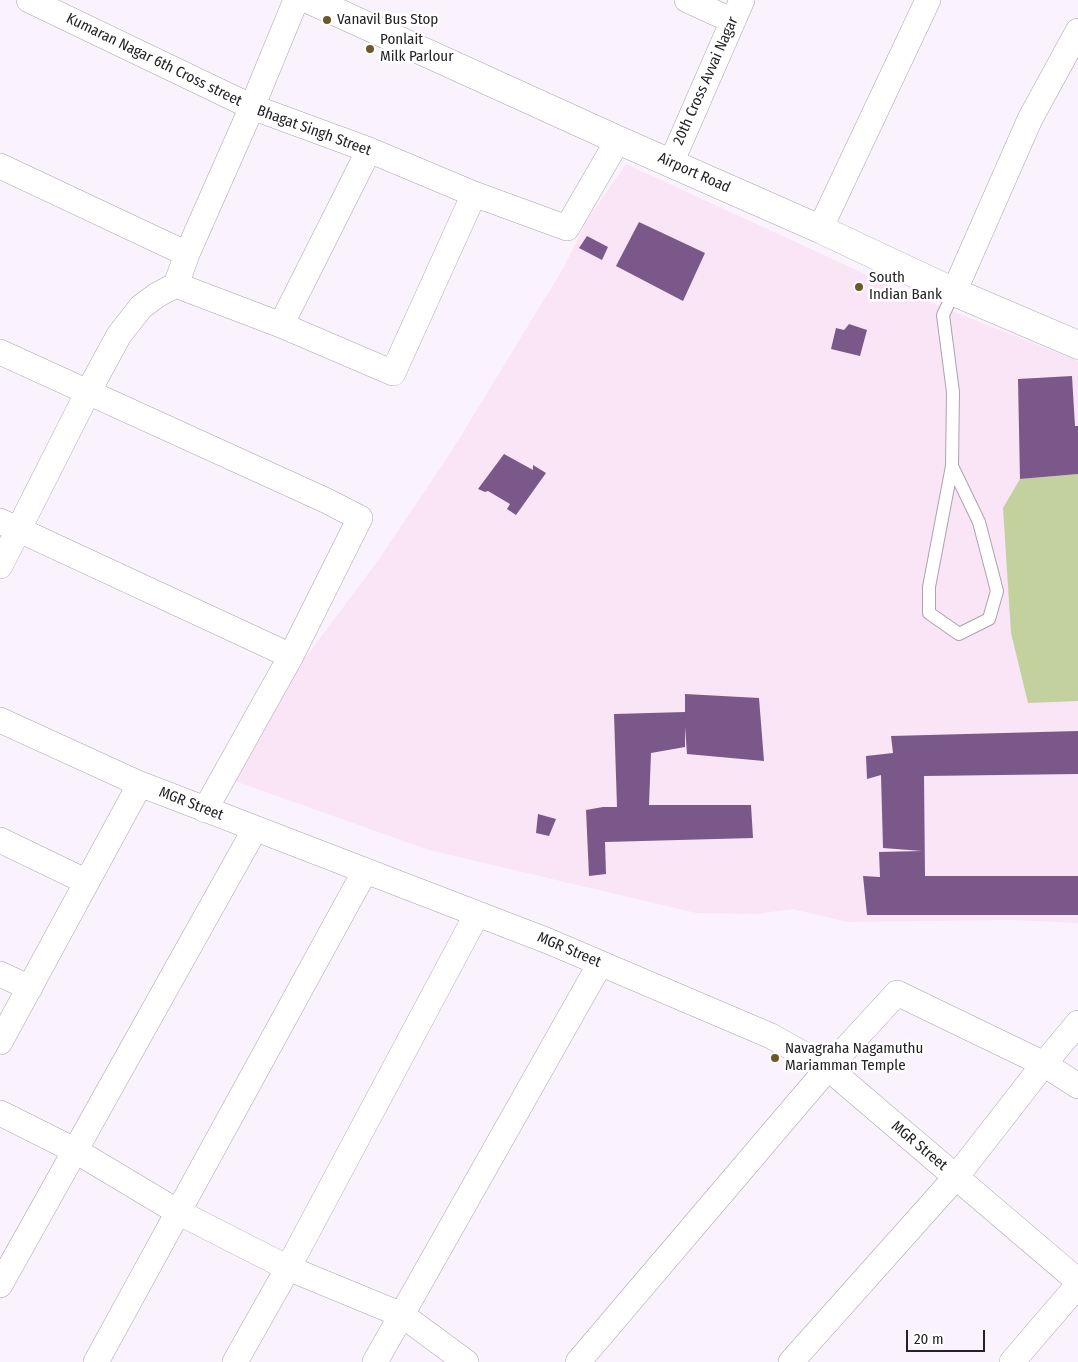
<!DOCTYPE html>
<style>
body{margin:0}
#map{position:relative;width:1078px;height:1362px;overflow:hidden;background:#faf3fd;font-family:"Fira Sans Condensed",sans-serif}
canvas{display:block}
.scale{position:absolute;left:906px;top:1330px;width:79px;height:22px;box-sizing:border-box;border:2px solid #242226;border-top:0;padding-left:6px;font-size:15px;line-height:18px;white-space:nowrap;color:#242226;-webkit-text-stroke:4px #fff;paint-order:stroke}
</style>
<div id="map">
<canvas width="1078" height="1362"></canvas>
<div class="scale">20 m</div>
</div>
<script>
const ctx = document.querySelector('canvas').getContext('2d');
ctx.lineJoin = 'round';
function paint(path, color) { ctx.fillStyle = color; ctx.fill(path, 'evenodd'); }
function trace(path, color, width, dash) { ctx.strokeStyle = color; ctx.lineWidth = width; ctx.lineCap = dash ? 'butt' : 'round'; ctx.setLineDash(dash || []); ctx.stroke(path); }
function write(font, color, halo, rows, align = 'center') {
  ctx.font = font + ' "Fira Sans Condensed",sans-serif'; ctx.lineWidth = 5; ctx.setLineDash([]); ctx.textBaseline = 'middle'; ctx.strokeStyle = halo; ctx.fillStyle = color; for (const [text, x, y, turn = 0] of rows) {
    ctx.save(); ctx.translate(x, y); ctx.rotate((+turn || 0) * Math.PI / 180); ctx.textAlign = isNaN(turn) ? turn : align; if (halo) ctx.strokeText(text, 0, 0); ctx.fillText(text, 0, 0); ctx.restore();
  }
}
paint(new Path2D(`
 M626 164 902 291 1078 361V923L1012 920 847 922 793 909 755 914 696 913 429 850 232 780 303 661 377 562 451 452 564 267 587 220Z`), '#f9e5f5');
paint(new Path2D(`
 M1078 474V701L1028 703 1011 633 1003 508 1020 479Z`), '#c3d19f');
paint(new Path2D(`
 M639 222 705 253 683 301 616 266Z
 M587 236 608 247 602 260 579 248Z
 M849 324 867 330 860 356 831 349 836 328 844 330Z
 M1072 376 1075 426H1078V474L1020 479 1018 379Z
 M504 454 533 470V465L546 473 516 515 507 509 510 504 488 491 485 492 478 489Z
 M685 694 759 698 764 761 687 754 685 727V747L651 753 649 805H751L753 838 605 842 606 874 589 876 586 810 603 807H617L614 714 685 712Z
 M1078 731V774L924 776 925 876H1078V915H867L863 876 880 877 879 852 922 851 883 848 881 775 867 779 866 756 893 753 891 736Z
 M538 814 556 819 549 836 536 833Z`), '#7b588a');
const service = new Path2D(`
 M952 466 979 522 997 591 989 619 959 634 929 613V587L952 466 953 392 943 315 954 292`);
const minor = new Path2D(`
 M29 0 252 107 369 150 474 194 567 228 618 140
 M296 0 252 107 187 254 176 285 281 325 393 373 474 194
 M687 0 733 21
 M671 163 742 0
 M0 166 187 254
 M820 229 928 0
 M954 292 1030 119 1078 31
 M281 325 369 150
 M0 352 327 501 360 518 291 656 205 810
 M0 521 291 656
 M0 566 88 392 119 335 141 307 157 295 176 285
 M0 720 140 784 548 941 771 1036 828 1068 1078 1281
 M0 840 87 882
 M0 974 30 988
 M0 1042 140 784
 M0 1113 76 1151 178 1212 288 1268 402 1315 466 1362
 M0 1285 255 829
 M96 1362 365 871
 M235 1362 288 1268 477 914
 M375 1362 600 964
 M578 1362 828 1068 897 993 1044 1064 1078 1086
 M791 1362 956 1177 1044 1064 1078 1023
 M1012 1362 1078 1285`);
const tertiary = new Path2D(`
 M310 0 618 140 820 229 954 292 1078 345`);
trace(service, '#aba4ae', 14);
trace(minor, '#aba4ae', 26);
trace(tertiary, '#aba4ae', 29);
trace(service, '#fff', 12);
trace(minor, '#fff', 25);
trace(tertiary, '#fff', 28);
for (const [x, y, r, color] of [
 [327,20,5,"#6b5927"],
 [370,49,5,"#6b5927"],
 [859,287,5,"#6b5927"],
 [775,1058,5,"#6b5927"]
]) { const dot = new Path2D(); dot.arc(x, y, r, 0, 2 * Math.PI); ctx.fillStyle = color; ctx.fill(dot); trace(dot, '#fff', 2); }
write('15px', '#242226', '#fff', [
 ["Vanavil Bus Stop",337,20],
 ["Ponlait",380,40],
 ["Milk Parlour",380,57],
 ["South",869,278],
 ["Indian Bank",869,295],
 ["Navagraha Nagamuthu",785,1049],
 ["Mariamman Temple",785,1066]
], 'left');
write('15px', '#242226', '#fff', [
 ["Kumaran Nagar 6th Cross street",154,60,26],
 ["20th Cross Avvai Nagar",706,81,-66],
 ["Bhagat Singh Street",314,131,20],
 ["Airport Road",694,173,24],
 ["MGR Street",191,804,21],
 ["MGR Street",569,950,23],
 ["MGR Street",919,1146,40]
]);
</script>
